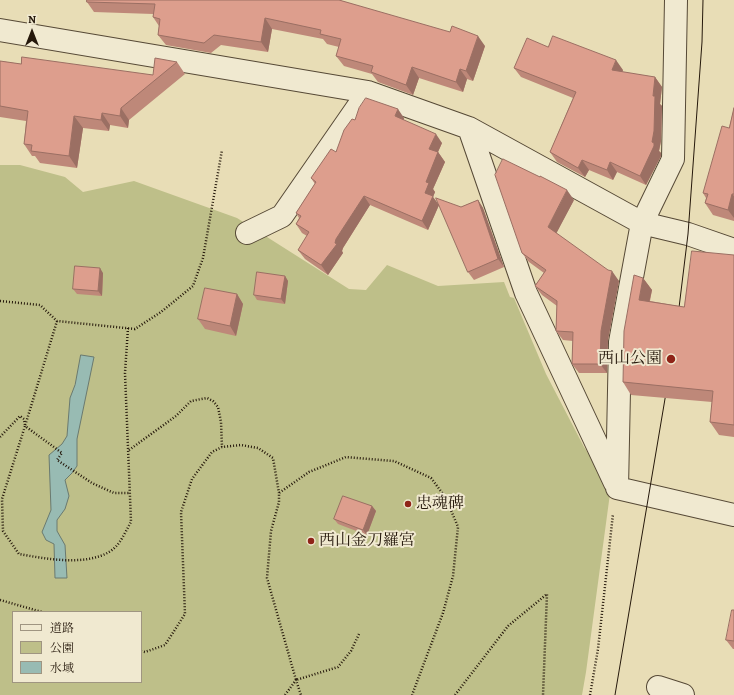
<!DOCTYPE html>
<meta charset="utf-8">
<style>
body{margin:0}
#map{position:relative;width:734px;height:695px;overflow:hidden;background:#e8ddb6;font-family:Alegreya,"Noto Serif JP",serif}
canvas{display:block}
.legend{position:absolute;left:12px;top:611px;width:130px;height:72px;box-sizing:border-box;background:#f0e9d0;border:1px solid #9f9581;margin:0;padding:5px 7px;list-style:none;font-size:12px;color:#25180b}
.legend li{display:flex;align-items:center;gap:8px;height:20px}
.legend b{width:20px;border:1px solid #9f9581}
.north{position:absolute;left:12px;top:12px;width:40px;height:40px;-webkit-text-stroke:3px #f0e9d0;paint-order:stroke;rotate:0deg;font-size:11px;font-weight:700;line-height:16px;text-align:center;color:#25180b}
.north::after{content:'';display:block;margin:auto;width:14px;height:18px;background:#25180b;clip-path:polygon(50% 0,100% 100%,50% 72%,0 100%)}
</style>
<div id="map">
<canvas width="734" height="695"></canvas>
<ul class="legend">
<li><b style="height:5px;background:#f0e9d0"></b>道路</li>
<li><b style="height:11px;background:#bebf89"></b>公園</li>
<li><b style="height:11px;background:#98bbb3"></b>水域</li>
</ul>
<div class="north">N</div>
</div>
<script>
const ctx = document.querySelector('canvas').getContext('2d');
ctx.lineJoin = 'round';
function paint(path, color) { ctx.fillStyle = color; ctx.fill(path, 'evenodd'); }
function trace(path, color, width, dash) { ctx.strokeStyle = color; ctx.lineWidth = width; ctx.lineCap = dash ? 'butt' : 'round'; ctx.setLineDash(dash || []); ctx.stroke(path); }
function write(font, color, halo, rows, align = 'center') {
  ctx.font = font + ' Alegreya,"Noto Serif JP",serif'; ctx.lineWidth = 4; ctx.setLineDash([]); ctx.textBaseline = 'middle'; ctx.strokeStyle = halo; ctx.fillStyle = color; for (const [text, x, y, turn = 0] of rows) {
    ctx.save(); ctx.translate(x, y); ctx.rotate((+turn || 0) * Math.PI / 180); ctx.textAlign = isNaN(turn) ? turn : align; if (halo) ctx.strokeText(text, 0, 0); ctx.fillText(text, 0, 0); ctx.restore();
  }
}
paint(new Path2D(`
 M0 165H20L65 177 83 192 134 181 237 218 349 289 366 290 387 265 438 286 504 282 510 297 514 298 546 374 584 447 611 486 586 672 582 695H0ZM13 612H141V682H13Z`), '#bebf89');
const water = new Path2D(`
 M81 355 94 357 77 439V466L72 473 65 480 69 496 65 509 57 520V531L65 545 67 578H55L54 544 46 540 42 532 51 510 49 455 62 444 67 436 70 398 75 385Z`);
paint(water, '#98bbb3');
trace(water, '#6a7a70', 1);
const minor = new Path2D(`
 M676 0 673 159 642 223 688 234 734 250
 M0 30 368 92 469 128 642 223 620 342 617 488
 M469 128 526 293 615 483
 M247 233 282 216 368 92
 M617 488 734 515
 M658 687 683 695`);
trace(minor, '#564936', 24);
trace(new Path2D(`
 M0 301 40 305 57 321 135 329 161 312 193 286 203 258 222 150
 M128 328 125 373 131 522C125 532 120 546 109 552 85 566 46 559 19 554L3 531 2 499 25 426 62 453 57 460 92 483 114 493H129
 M0 437 20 416 24 419 25 426 57 321
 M129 450 176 416 191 401 207 398 213 401 218 407 221 422 222 447
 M0 600 42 612
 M359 634 351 651 338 667 296 680 267 578 271 531 279 502V493L309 472 346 457 394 461 431 478 446 498 458 527 453 576 443 613 412 695
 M141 651 145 652 165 645 185 614 181 512 192 479 212 452 222 447 241 445 258 448 273 458 279 493
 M285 695 296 680 301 695
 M455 695 508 626 547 594 543 695
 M590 695 598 649 613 514`), '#25180b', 2.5, [1, 2]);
trace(minor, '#f0e9d0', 22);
trace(new Path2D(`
 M678 316 688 234 702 42 703 0
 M615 695 667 387`), '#25180b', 1);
paint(new Path2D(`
 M339 0 485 46 473 81 467 79 463 92 419 78 413 95 378 82 372 74 344 66 336 56 339 47 327 44 323 39 272 29 268 52 221 45 211 53 166 45 158 35 159 26 153 17V14L94 12 87 2Z
 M548 47 623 70 622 72 655 77 662 87 660 104 662 106 661 141 659 151 661 153V156L646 185 617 172 613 180 589 170 585 177 557 162 550 152 573 98 521 77 514 68Z
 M0 61 21 64 153 75 177 62 185 74 129 120 128 128 110 125 109 131 83 128 77 168 40 163 35 156H32L24 144 26 121 0 117Z
 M734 108V221L713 215 705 203 706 198 703 193 729 128Z
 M404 118V120L442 143 438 152 445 162 433 189 435 192 433 197 438 204 461 207 478 200 483 208 504 267 474 280 468 272 439 205 428 230 370 205 343 248 342 251 343 253 328 275 305 259 298 250 307 236 302 233 296 224 299 218 296 213 315 184 311 178 336 152 355 120Z
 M574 200 556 233 619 281 608 340 607 373H579L572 364 573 341 563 340 556 331 557 306 542 295 535 286 544 273 529 262 522 253Z
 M734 255V437L719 435 710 422 712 402 631 395 623 382 643 278 652 290 650 301 684 307Z
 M103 273 102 296 77 294 73 289Z
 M285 276 288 281 285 304 257 300 254 295Z
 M237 294 243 304 236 336 205 329 198 319Z
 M372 506 376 511 367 535 338 524 334 519Z
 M734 610V649H733L726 640Z`), '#be8879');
paint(new Path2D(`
 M265 18 272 29 268 52 261 42Z
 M478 36 485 46 473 81 466 71Z
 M616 60 623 70 619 80 612 70Z
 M412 67 419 78 413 95 406 85Z
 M460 69 467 79 463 92 456 82Z
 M655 77 662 87 660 104 662 106 661 141 659 151 661 153V156L646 185 640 176 652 142 653 96Z
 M121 108 129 120 128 128 120 116Z
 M398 109 404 118 402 126 395 116Z
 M102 113 110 125 109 131 101 120Z
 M74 116 83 128 77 168 69 156Z
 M436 134 442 143 438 152 445 162 433 189 435 192 433 197 439 205 428 230 422 221 429 149Z
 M582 160 589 170 585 177 578 168Z
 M610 162 617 172 613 180 607 170Z
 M567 190 574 200 555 236 548 227Z
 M732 194 734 196V218L728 210Z
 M364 196 370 205 343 248 342 251 343 253 328 275 321 265 336 239Z
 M478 200 483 208 504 267 498 259Z
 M100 268 103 273 102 296 98 291Z
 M612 271 619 281 608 340 607 373 600 364 601 331Z
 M285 276 288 281 285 304 281 299Z
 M643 278 652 290 647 312 639 300Z
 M237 294 243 304 236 336 230 326Z
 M372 506 376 511 367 535 363 530Z`), '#9b6f63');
const building = new Path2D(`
 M87 0H339L450 32 452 26 478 36 466 71 460 69 456 82 412 67 406 85 371 72 373 66 336 56 341 39 320 34 321 30 265 18 261 42 214 35 204 43 158 35 160 19 153 17 155 4 87 2Z
 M553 36 616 60 612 70 655 77 653 96H655L654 131 652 142 654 143V146L640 176 610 162 607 170 582 160 578 168 550 152 576 92 514 68 527 38 548 47Z
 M22 57 153 75 155 58 177 62 121 108 120 116 102 113 101 120 74 116 69 156 31 151 32 145 24 144 28 111 0 106V61L21 64Z
 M366 98 398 109 395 116 436 134 429 149 438 152 426 182 429 183 425 193 433 196 422 221 364 196 336 239 335 243 337 244 321 265 298 250 309 232 296 224 301 216 296 213 316 182 311 178 331 149 336 152 344 130 352 119 355 120 359 108Z
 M734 108V194H732L728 210 705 203 708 194 703 193 722 126 729 128Z
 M503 159 540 177V176L567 190 548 227 608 270 612 271 601 331 600 364H572L573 332 556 331 557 301 535 286 546 270 522 253 495 175Z
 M436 198 461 207 478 200 498 259 468 272Z
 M692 251 734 255V425L710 422 713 391 623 382 624 331 634 275 643 278 639 300 684 307Z
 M75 266 100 268 98 291 73 289Z
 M257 272 285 276 281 299 254 295Z
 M205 288 237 294 230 326 198 319Z
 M343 496 372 506 363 530 334 519Z
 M732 610H734V641L726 640Z`);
paint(building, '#dd9e8d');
trace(building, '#9b6f63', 1);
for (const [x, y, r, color] of [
 [671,359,5,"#8f2418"],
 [408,504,4,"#8f2418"],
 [311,541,4,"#8f2418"]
]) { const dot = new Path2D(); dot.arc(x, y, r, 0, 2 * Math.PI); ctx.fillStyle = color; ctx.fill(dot); trace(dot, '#f0e9d0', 1.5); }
write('16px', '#25180b', '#f0e9d0', [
 ["西山公園",662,359,"right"],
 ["忠魂碑",416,504],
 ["西山金刀羅宮",319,541]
], 'left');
</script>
